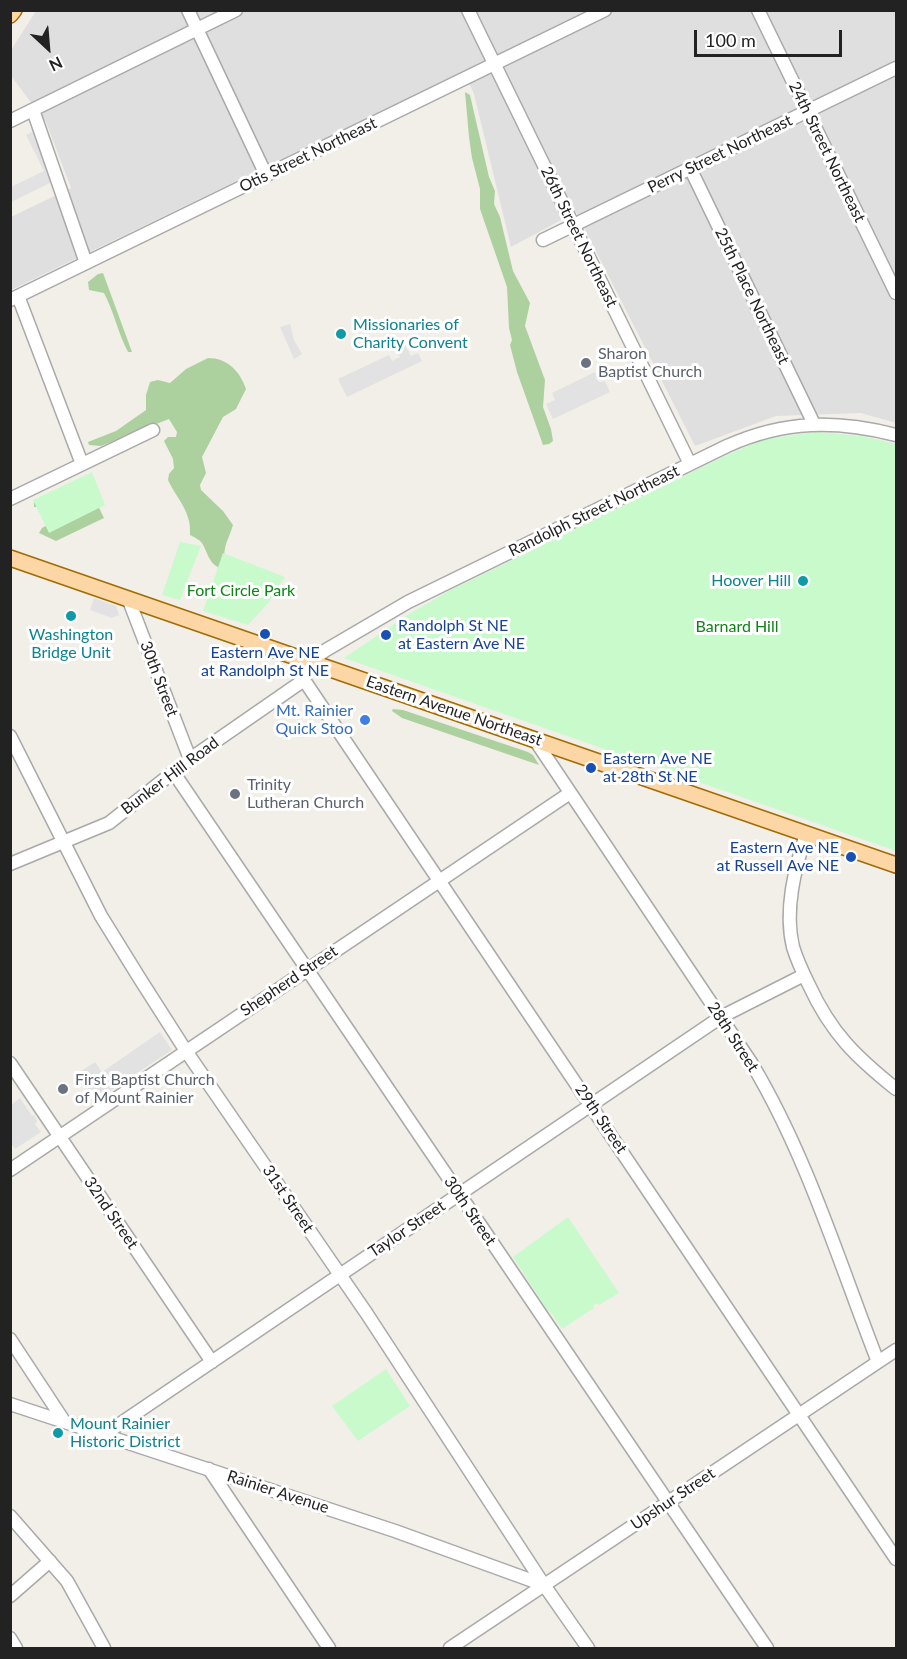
<!DOCTYPE html>
<style>
body{margin:0}
#map{position:relative;width:907px;height:1659px;overflow:hidden;background:#f2efe9;font-family:Lato,sans-serif}
canvas{display:block}
.frame{position:absolute;inset:0;border:12px solid #222;pointer-events:none}
.north{position:absolute;left:18px;top:18px;width:60px;height:60px;-webkit-text-stroke:4px #fff;paint-order:stroke;rotate:154deg;font-size:16px;font-weight:700;line-height:24px;text-align:center;color:#222}
.north::after{content:'';display:block;margin:auto;width:21px;height:27px;background:#222;clip-path:polygon(50% 0,100% 100%,50% 72%,0 100%)}
.scale{position:absolute;left:694px;top:30px;width:148px;height:27px;box-sizing:border-box;border:3px solid #222;border-top:0;padding-left:8px;font-size:18px;line-height:21px;white-space:nowrap;color:#222;-webkit-text-stroke:4px #fff;paint-order:stroke}
</style>
<div id="map">
<canvas width="907" height="1659"></canvas>
<div class="frame"></div>
<div class="north">N</div>
<div class="scale">100 m</div>
</div>
<script>
const ctx = document.querySelector('canvas').getContext('2d');
ctx.lineJoin = 'round';
function paint(path, color) { ctx.fillStyle = color; ctx.fill(path, 'evenodd'); }
function trace(path, color, width, dash) { ctx.strokeStyle = color; ctx.lineWidth = width; ctx.lineCap = dash ? 'butt' : 'round'; ctx.setLineDash(dash || []); ctx.stroke(path); }
function write(font, color, halo, rows, align = 'center') {
  ctx.font = font + ' Lato,sans-serif'; ctx.lineWidth = 6; ctx.setLineDash([]); ctx.textBaseline = 'middle'; ctx.strokeStyle = halo; ctx.fillStyle = color; for (const [text, x, y, turn = 0] of rows) {
    ctx.save(); ctx.translate(x, y); ctx.rotate((+turn || 0) * Math.PI / 180); ctx.textAlign = isNaN(turn) ? turn : align; if (halo) ctx.strokeText(text, 0, 0); ctx.fillText(text, 0, 0); ctx.restore();
  }
}
paint(new Path2D(`
 M36 11H896V423L861 413 776 416 695 446 576 212 511 247 474 94 464 71 11 290V217L71 188 46 122 11 76V50Z`), '#e0dfdf');
paint(new Path2D(`
 M465 92 470 95 489 177 495 191 494 204 500 217 513 271 530 303 525 326 545 380 543 407 551 429 553 441 549 444 543 445 517 372 510 345 512 340 509 328 507 287 480 209V189L472 158 469 137Z
 M103 273 132 352H128C118 333 114 312 104 293L89 290 88 282 98 274Z
 M208 358C227 358 240 371 246 389L236 409 223 417 202 457 206 473 200 485 201 490 223 511 233 525C231 532 228 538 226 544 223 555 226 557 219 568 208 562 208 553 202 543 200 540 194 537 190 535 192 512 177 499 168 480L169 474 174 468 173 459 164 441 168 437H176L177 432 169 419 101 446 89 445 88 442 116 431 146 410V395L150 382 158 380 170 383 186 369Z
 M84 477 104 518 56 541 39 533 42 528 60 518 40 507H34V502Z
 M393 709 403 710 528 752 533 755 539 765 402 718 392 711Z`), '#add19e');
paint(new Path2D(`
 M816 432 862 436 896 444V851L344 658 409 614 451 590 731 453 765 439Z
 M92 472 105 505 49 533 33 500Z
 M180 542 201 546 180 600 162 595Z
 M223 553 285 577 269 602 248 625 203 611Z
 M568 1217 619 1293 599 1305 597 1303 593 1306 594 1308 562 1329 553 1315 546 1308 513 1257Z
 M386 1369 410 1406 358 1441 332 1406Z`), '#c8facc');
paint(new Path2D(`
 M34 131 50 168 47 170 52 182 11 202V187L44 171 26 135Z
 M290 324 294 340 302 354 294 359 280 327Z
 M404 343 411 356 418 353 422 361 347 397 338 379 389 355 392 361 400 357 395 347Z
 M595 372 599 382 605 381 610 392 553 419 546 404 555 400 552 393Z
 M94 598 116 606 119 615 112 618 90 610Z
 M160 1032 172 1050 96 1100 77 1074 95 1062 102 1072Z
 M20 1098 32 1116 34 1115 37 1121 35 1124 41 1132 15 1149 11 1143V1105Z`), '#e2e2e2');
const minor = new Path2D(`
 M188 10 266 175
 M468 10 690 464
 M758 10 896 293
 M33 110 86 263
 M10 121 236 10
 M690 168 814 424
 M543 240 896 68
 M18 296 82 464
 M10 300 605 10
 M10 499 153 430
 M128 598 190 759
 M304 680 896 1559
 M10 736 101 916 140 979 186 1051 367 1314 544 1585 588 1648
 M535 740 752 1064C807 1156 839 1262 878 1362
 M174 773 767 1648
 M806 834C795 868 784 910 793 947 797 960 803 973 809 985 831 1033 856 1057 896 1089
 M10 864 109 823 190 759 304 680 310 662 326 650 408 602 727 446C785 420 836 420 896 435
 M10 1063 212 1362
 M10 1170 570 793
 M10 1339 64 1421
 M10 1404 395 1531 544 1585
 M105 1434 721 1017 804 975
 M209 1469 329 1648
 M10 1516 67 1581 104 1648
 M10 1596 50 1561
 M10 1638 16 1648
 M450 1648 896 1350`);
const major = new Path2D(`
 M10 15 14 10
 M10 558 896 865`);
trace(minor, '#a9a9a9', 15);
trace(major, '#a06b00', 18);
trace(minor, '#fff', 12);
trace(major, '#fcd6a4', 15);
for (const [x, y, r, color] of [
 [341,334,6,"#0f9aa8"],
 [586,363,6,"#6b7280"],
 [803,581,6,"#0f9aa8"],
 [71,616,6,"#0f9aa8"],
 [265,634,6,"#1a4fb4"],
 [386,635,6,"#1a4fb4"],
 [365,720,6,"#3f7fe0"],
 [591,768,6,"#1a4fb4"],
 [235,794,6,"#6b7280"],
 [851,857,6,"#1a4fb4"],
 [63,1089,6,"#6b7280"],
 [58,1433,6,"#0f9aa8"]
]) { const dot = new Path2D(); dot.arc(x, y, r, 0, 2 * Math.PI); ctx.fillStyle = color; ctx.fill(dot); trace(dot, '#fff', 2); }
write('16px', '#222', '#fff', [
 ["24th Street Northeast",827,152,64],
 ["Perry Street Northeast",720,154,-26],
 ["Otis Street Northeast",308,155,-26],
 ["26th Street Northeast",579,237,64],
 ["25th Place Northeast",752,296,64],
 ["Randolph Street Northeast",594,511,-26],
 ["30th Street",159,679,69],
 ["Eastern Avenue Northeast",454,711,19],
 ["Bunker Hill Road",170,776,-37],
 ["Shepherd Street",289,981,-34],
 ["28th Street",733,1037,57],
 ["29th Street",601,1119,56],
 ["31st Street",288,1199,56],
 ["30th Street",470,1211,56],
 ["32nd Street",111,1213,56],
 ["Taylor Street",407,1229,-34],
 ["Rainier Avenue",278,1492,18],
 ["Upshur Street",673,1499,-34]
]);
write('16px', '#0d838f', '#fff', [
 ["Missionaries of",353,325],
 ["Charity Convent",353,343],
 ["Hoover Hill",791,581,"right"],
 ["Washington",71,635,"center"],
 ["Bridge Unit",71,653,"center"],
 ["Mount Rainier",70,1424],
 ["Historic District",70,1442]
], 'left');
write('16px', '#5b616d', '#fff', [
 ["Sharon",598,354],
 ["Baptist Church",598,372],
 ["Trinity",247,785],
 ["Lutheran Church",247,803],
 ["First Baptist Church",75,1080],
 ["of Mount Rainier",75,1098]
], 'left');
write('16px', '#0c8416', '#fff', [
 ["Fort Circle Park",241,591],
 ["Barnard Hill",737,627]
]);
write('16px', '#164399', '#fff', [
 ["Randolph St NE",398,626],
 ["at Eastern Ave NE",398,644],
 ["Eastern Ave NE",265,653,"center"],
 ["at Randolph St NE",265,671,"center"],
 ["Eastern Ave NE",603,759],
 ["at 28th St NE",603,777],
 ["Eastern Ave NE",839,848,"right"],
 ["at Russell Ave NE",839,866,"right"]
], 'left');
write('16px', '#366cbe', '#fff', [
 ["Mt. Rainier",353,711],
 ["Quick Stoo",353,729]
], 'right');
</script>
